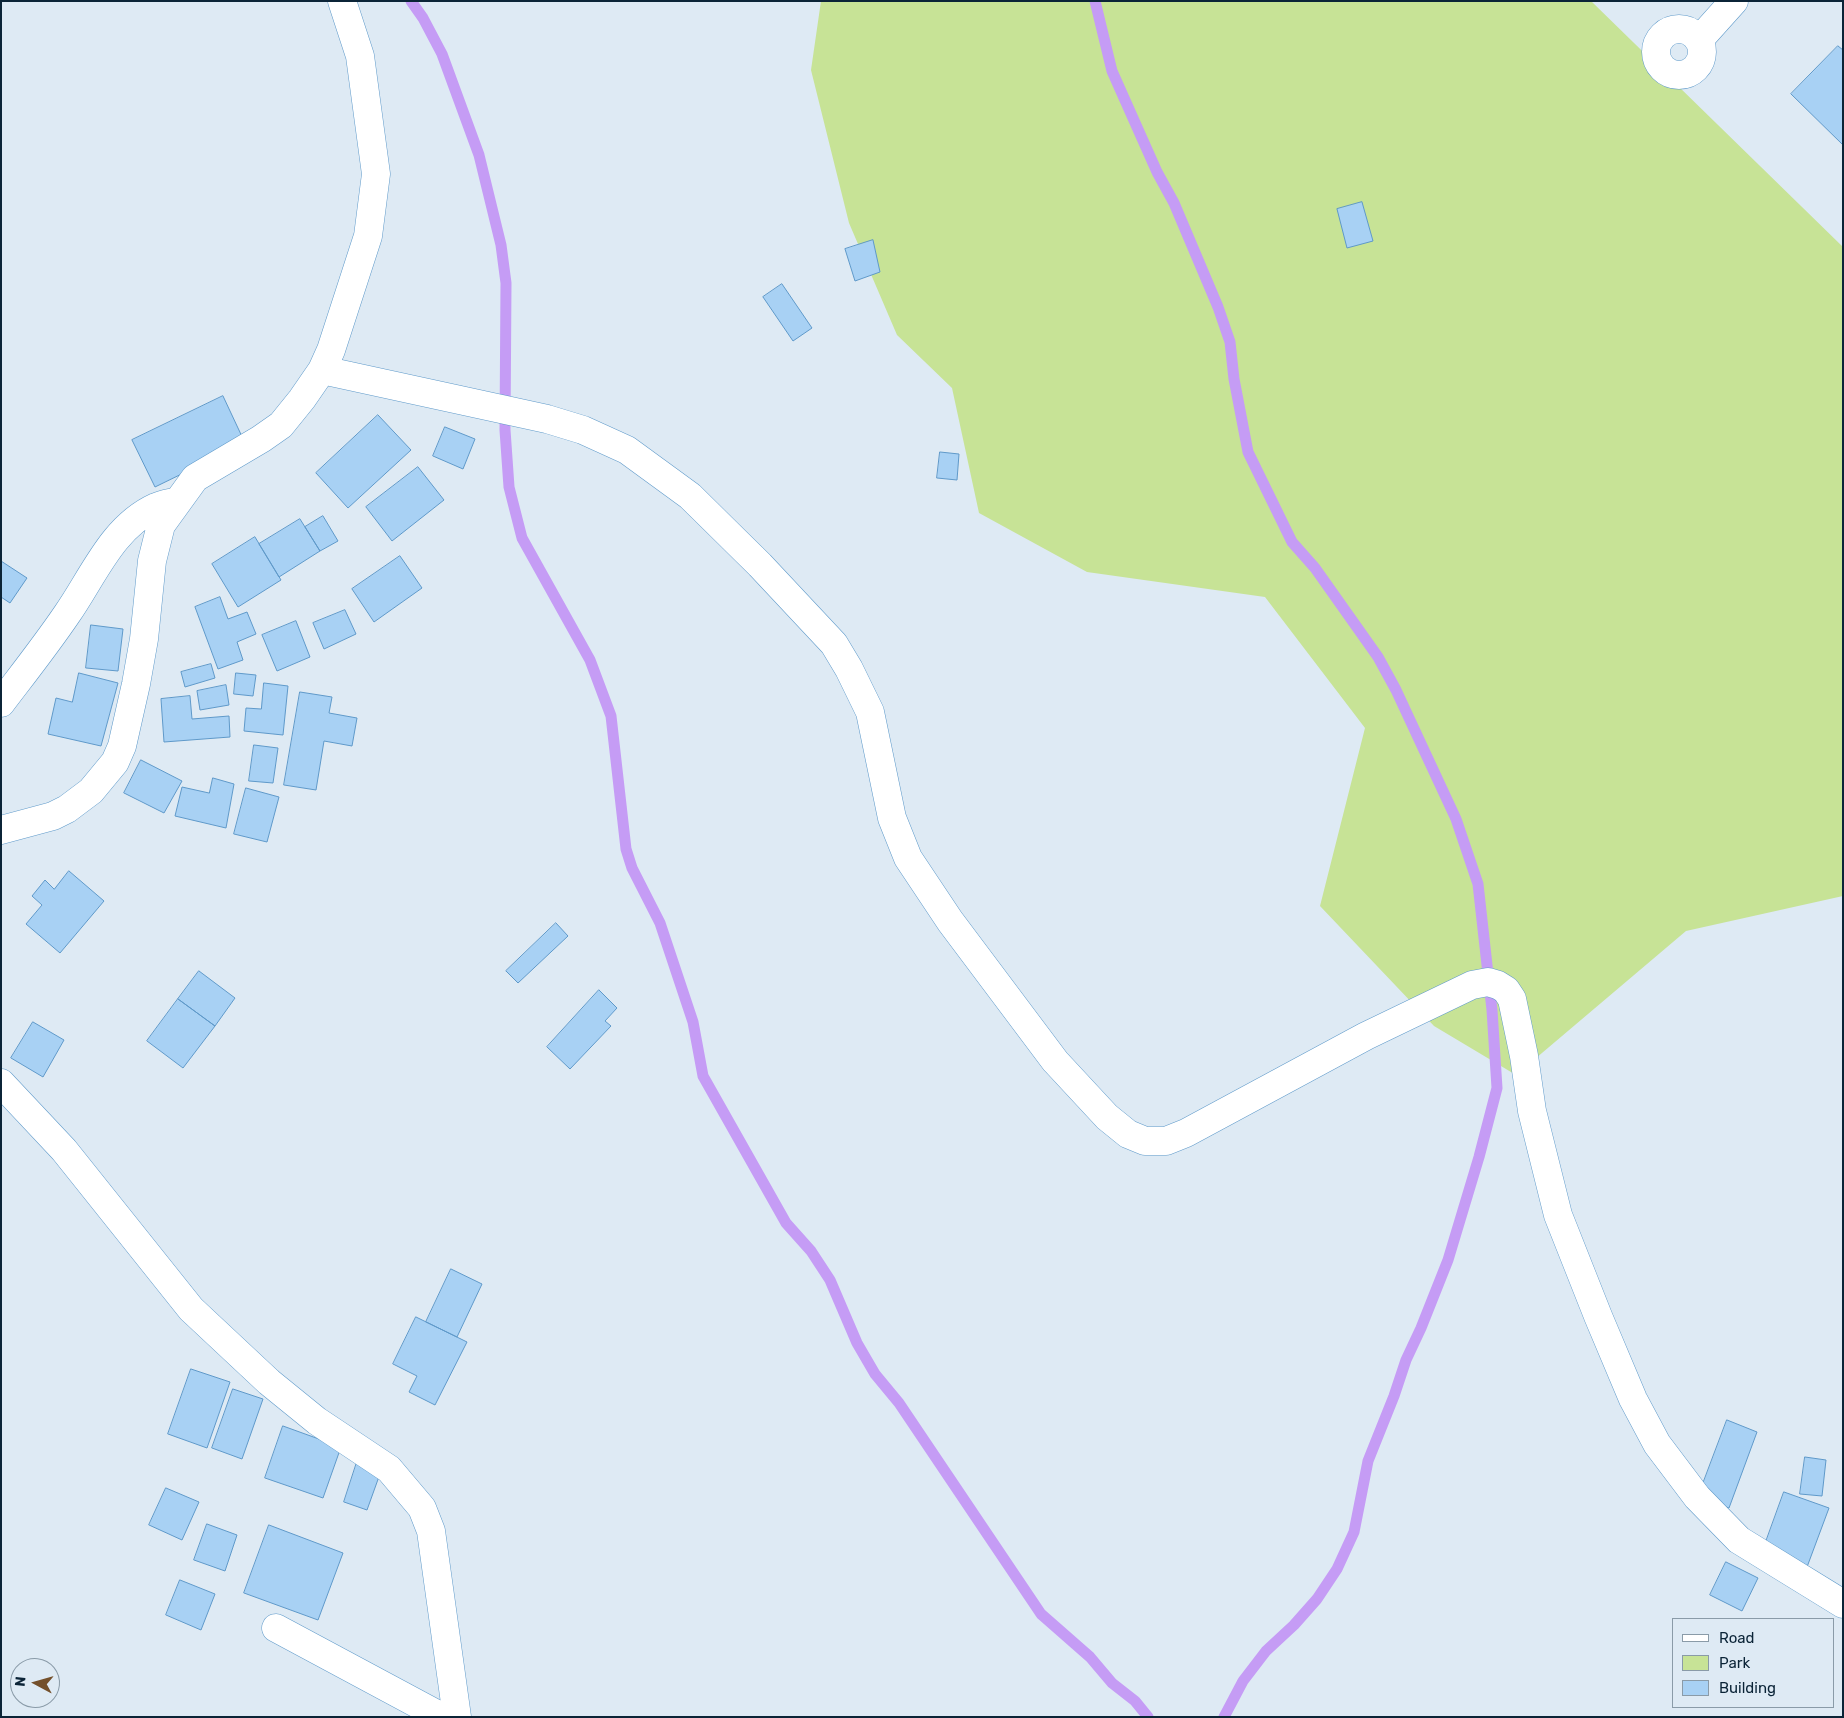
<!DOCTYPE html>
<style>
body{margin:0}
#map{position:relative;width:1844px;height:1718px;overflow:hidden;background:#deeaf4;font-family:Rubik,sans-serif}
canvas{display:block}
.frame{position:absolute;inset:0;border:2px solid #0b2437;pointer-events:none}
.legend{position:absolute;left:1672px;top:1618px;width:162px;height:90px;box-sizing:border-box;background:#deeaf4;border:1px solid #8a9ba8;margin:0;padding:6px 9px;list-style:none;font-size:15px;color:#0b2437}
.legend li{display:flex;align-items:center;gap:10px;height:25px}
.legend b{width:25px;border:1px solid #8a9ba8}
.north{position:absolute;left:10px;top:1658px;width:50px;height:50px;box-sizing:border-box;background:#deeaf4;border:1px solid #8a9ba8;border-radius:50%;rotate:276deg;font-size:14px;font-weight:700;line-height:20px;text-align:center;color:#0b2437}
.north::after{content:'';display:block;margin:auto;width:18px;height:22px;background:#74502b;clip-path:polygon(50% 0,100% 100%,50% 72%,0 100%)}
</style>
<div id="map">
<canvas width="1844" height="1718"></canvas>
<div class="frame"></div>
<ul class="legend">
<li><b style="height:6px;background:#fff"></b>Road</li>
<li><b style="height:14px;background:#c7e396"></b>Park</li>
<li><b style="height:14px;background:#a8d1f4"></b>Building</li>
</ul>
<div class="north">N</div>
</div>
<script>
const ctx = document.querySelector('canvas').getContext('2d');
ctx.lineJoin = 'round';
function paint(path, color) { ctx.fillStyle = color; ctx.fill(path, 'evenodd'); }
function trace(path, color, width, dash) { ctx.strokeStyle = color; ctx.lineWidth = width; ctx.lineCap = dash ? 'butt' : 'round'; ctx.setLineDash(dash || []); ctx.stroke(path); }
paint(new Path2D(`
 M821 1H1591L1843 247V896L1686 931 1516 1075 1434 1026 1320 906 1365 728 1265 597 1087 572 979 513 952 388 897 335 849 223 811 70Z`), '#c7e396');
trace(new Path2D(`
 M411 1 423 18 442 54 479 155 501 245 506 283 505 430 509 487 522 538 590 660 611 716 626 849 632 868 660 923 693 1022 703 1076 786 1223 811 1251 830 1280 857 1343 875 1374 899 1403 1041 1614 1090 1657 1112 1683 1135 1701 1148 1717
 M1095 1 1112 71 1157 172 1174 203 1218 307 1230 342 1234 379 1248 452 1292 542 1315 568 1378 657 1396 690 1456 819 1478 884 1492 1010 1497 1088 1479 1157 1448 1260 1421 1328 1406 1360 1394 1396 1368 1461 1354 1532 1337 1569 1317 1599 1294 1625 1266 1651 1243 1681 1224 1717`), '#c59cf5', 11);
const building = new Path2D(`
 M1838 46 1843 50V145L1791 94Z
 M1362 202 1373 241 1347 248 1337 209Z
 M873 240 880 272 855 281 845 249Z
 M782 284 812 328 793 341 763 297Z
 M223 396 245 443 155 487 132 440Z
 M378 415 411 450 348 508 316 473Z
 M445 427 475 439 463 469 433 456Z
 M940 452 959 454 957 480 937 478Z
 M418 467 444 500 392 541 366 507Z
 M323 516 338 541 320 551 305 527Z
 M300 519 320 551 279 577 259 544Z
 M255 537 281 580 238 607 212 564Z
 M400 556 422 588 374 622 352 589Z
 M1 561 27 578 10 603 1 597Z
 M220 597 228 619 247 612 256 634 237 642 243 660 218 669 195 607Z
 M345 610 356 634 324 649 313 623Z
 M296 621 310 657 277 671 262 635Z
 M91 625 123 629 118 671 86 668Z
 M211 664 215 678 185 687 181 672Z
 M79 673 118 683 101 746 48 734 56 698 72 702Z
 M236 673 256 675 253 696 234 694Z
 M264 683 288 686 283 735 244 731 246 708 261 709Z
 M226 685 229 705 200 710 197 691Z
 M300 692 332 697 329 713 357 718 352 746 324 741 316 790 284 785Z
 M190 696 192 719 229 716 230 737 164 742 161 699Z
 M254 745 278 748 273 783 249 781Z
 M141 760 182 781 164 813 124 793Z
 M213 778 234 784 226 828 175 816 182 787 209 793Z
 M246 788 279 797 267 842 234 834Z
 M69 871 104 901 60 953 26 924 42 905 32 896 45 880 54 889Z
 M556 923 568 936 518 983 506 971Z
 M199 971 235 998 215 1026 178 999Z
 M599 990 617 1008 605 1021 611 1026 570 1069 547 1047Z
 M178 999 215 1026 183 1068 147 1041Z
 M33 1022 64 1040 43 1077 11 1058Z
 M451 1269 482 1284 457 1337 426 1322Z
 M416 1317 467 1342 435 1405 409 1392 417 1376 393 1364Z
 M191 1369 230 1382 207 1448 168 1434Z
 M233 1389 263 1399 242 1459 212 1448Z
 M1727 1420 1757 1432 1729 1508 1698 1497Z
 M283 1426 341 1447 323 1498 265 1478Z
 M1805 1457 1826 1460 1822 1496 1800 1494Z
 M357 1462 381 1471 367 1510 344 1502Z
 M166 1488 199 1502 182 1540 149 1525Z
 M1784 1492 1829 1508 1807 1567 1763 1550Z
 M207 1524 237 1535 225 1571 194 1560Z
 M269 1525 343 1553 318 1620 244 1593Z
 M1726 1562 1758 1578 1742 1611 1710 1595Z
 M180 1580 215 1594 201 1630 166 1615Z`);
paint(building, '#a8d1f4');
trace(building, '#5f99c9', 1);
const minor = new Path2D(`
 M1656 52a23 23 0 1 1 46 0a23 23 0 1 1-46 0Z
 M1699 40 1734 1
 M322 370 547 419 583 430 627 450 690 496 760 565 834 644 849 669 870 712 892 818 908 858 950 921 1055 1061 1107 1117 1128 1134 1145 1141H1166L1186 1133 1366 1036 1472 985 1488 982 1498 985 1506 990 1512 999 1524 1056 1532 1111 1558 1215 1598 1316 1633 1399 1657 1444 1697 1497 1739 1540 1843 1604
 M1 703C23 674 46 645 67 614 93 577 112 527 156 507 162 504 170 503 178 501
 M1 830 53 816 67 809 91 791 115 762 122 746 136 684 144 639 152 561 161 525 195 478 261 439 281 425 302 399 322 370 331 350 368 236 376 174 360 56 342 1
 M1 1083 64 1150 191 1309 269 1382 317 1421 389 1469 422 1508 431 1531 457 1717
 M276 1628 442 1717`);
trace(minor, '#5f9aca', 29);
trace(minor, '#fff', 28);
</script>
